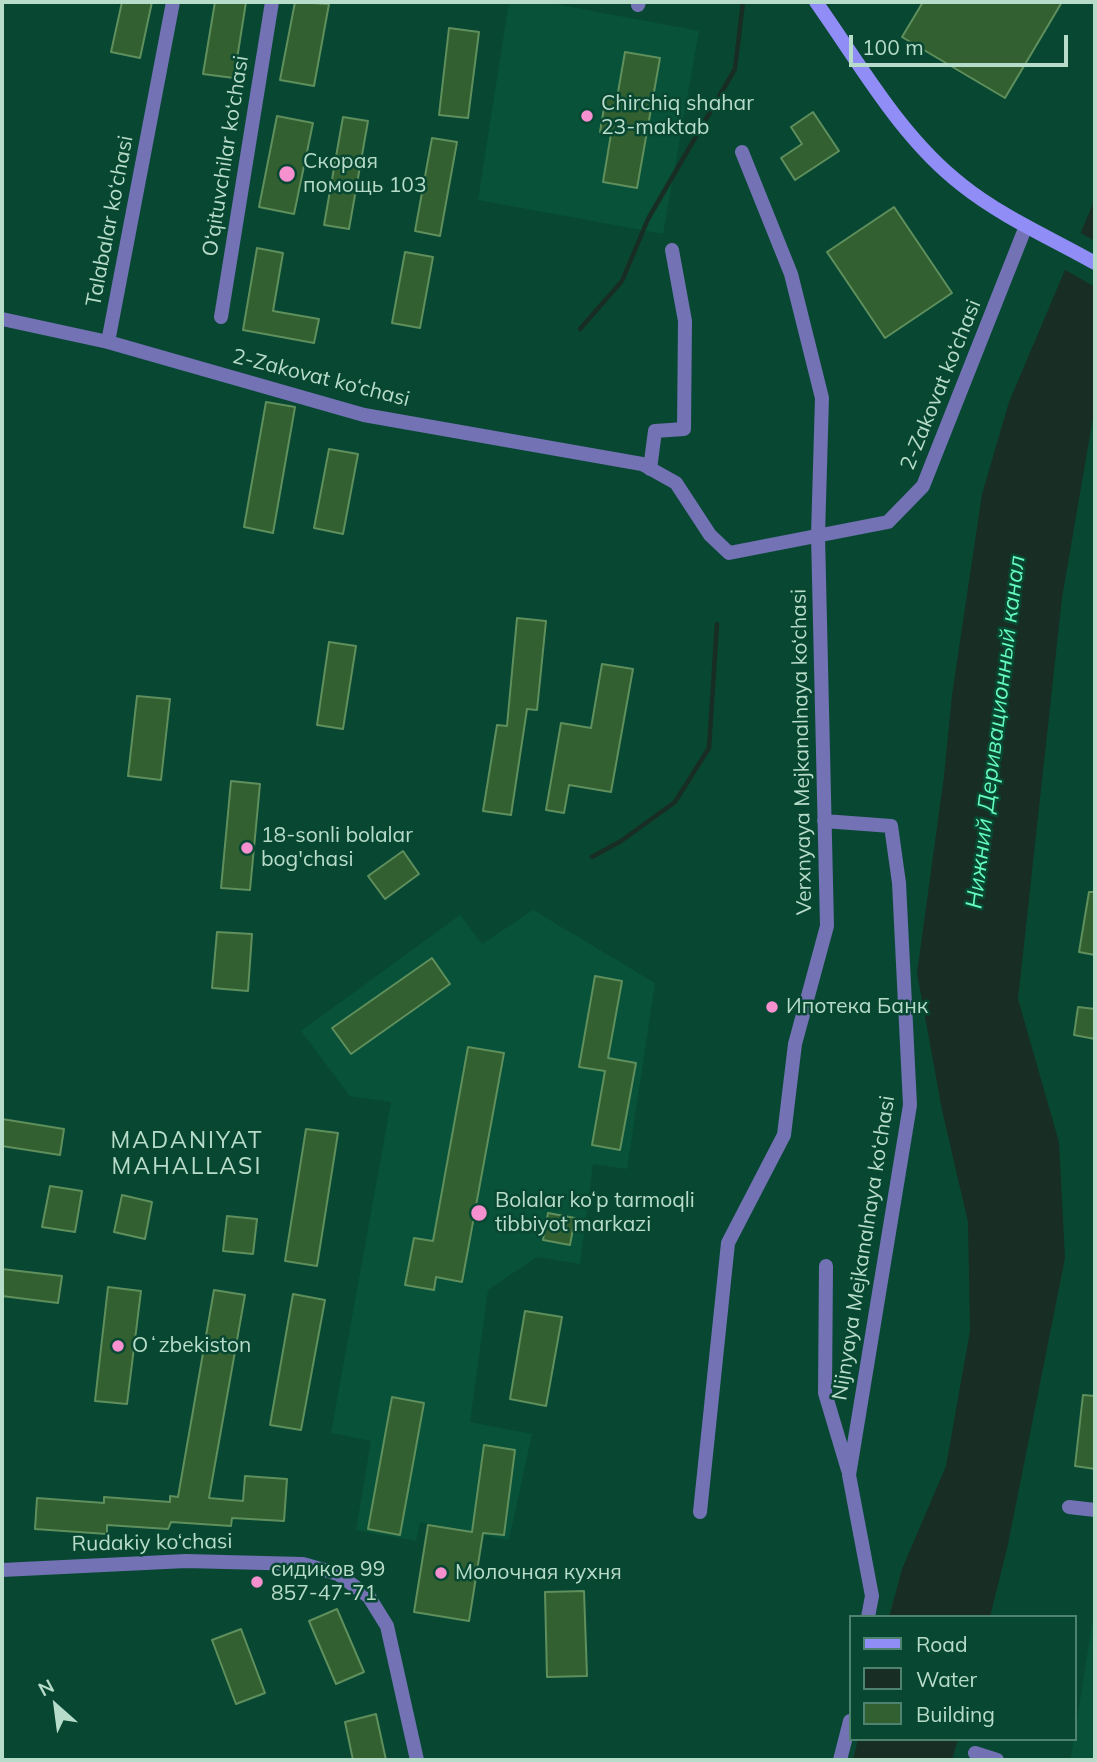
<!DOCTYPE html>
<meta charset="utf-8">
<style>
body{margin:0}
#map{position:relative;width:1097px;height:1762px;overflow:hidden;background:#084832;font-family:Mulish,sans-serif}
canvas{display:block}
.frame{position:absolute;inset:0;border:4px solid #b8dcca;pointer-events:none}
.legend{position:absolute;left:849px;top:1615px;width:228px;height:126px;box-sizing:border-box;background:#084832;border:2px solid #4e836f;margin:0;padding:9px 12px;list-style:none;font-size:21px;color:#b8dcca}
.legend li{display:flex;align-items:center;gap:14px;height:35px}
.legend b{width:35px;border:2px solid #4e836f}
.north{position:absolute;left:21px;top:1671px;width:70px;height:70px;-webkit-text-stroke:5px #084832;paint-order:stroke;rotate:332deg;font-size:19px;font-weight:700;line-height:28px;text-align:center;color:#b8dcca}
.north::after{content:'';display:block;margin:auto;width:24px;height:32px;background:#b8dcca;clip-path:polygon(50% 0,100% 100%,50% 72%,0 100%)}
.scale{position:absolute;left:849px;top:35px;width:219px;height:32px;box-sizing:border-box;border:4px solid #b8dcca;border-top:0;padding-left:9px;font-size:21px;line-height:24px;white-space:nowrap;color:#b8dcca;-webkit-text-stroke:5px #084832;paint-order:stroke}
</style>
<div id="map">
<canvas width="1097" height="1762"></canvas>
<div class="frame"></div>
<ul class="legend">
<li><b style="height:9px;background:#908df6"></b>Road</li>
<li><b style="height:19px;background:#182d24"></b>Water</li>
<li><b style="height:19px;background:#326030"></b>Building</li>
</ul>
<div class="north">N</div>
<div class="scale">100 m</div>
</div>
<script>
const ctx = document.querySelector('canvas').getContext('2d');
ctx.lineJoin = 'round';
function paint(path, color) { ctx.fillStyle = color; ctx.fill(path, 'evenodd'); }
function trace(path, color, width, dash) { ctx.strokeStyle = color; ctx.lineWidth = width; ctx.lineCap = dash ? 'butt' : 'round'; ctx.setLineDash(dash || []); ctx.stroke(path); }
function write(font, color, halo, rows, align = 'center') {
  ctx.font = font + ' Mulish,sans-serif'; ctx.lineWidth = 5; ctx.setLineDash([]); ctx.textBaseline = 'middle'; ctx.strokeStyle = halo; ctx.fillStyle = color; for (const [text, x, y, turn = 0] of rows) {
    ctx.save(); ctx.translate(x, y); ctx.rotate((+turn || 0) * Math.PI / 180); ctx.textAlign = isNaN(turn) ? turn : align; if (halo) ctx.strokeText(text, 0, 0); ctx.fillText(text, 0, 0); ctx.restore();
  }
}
paint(new Path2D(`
 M509 2H545L699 31 663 234 478 200Z
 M533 910 655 983 627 1169 593 1164 580 1264 537 1257 488 1290 470 1422 532 1434 509 1540 420 1522 416 1541 356 1530 371 1441 331 1433 391 1102 350 1096 301 1031 460 915 482 944Z
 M1095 1605V1760H1070L1074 1739Z`), '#075238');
paint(new Path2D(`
 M1095 199V406L1062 598 1018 999 1059 1142 1065 1258 1007 1549 990 1617H889L902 1569 946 1466 970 1331 968 1222 942 1110 917 973 944 776 952 695 982 494 1009 402Z
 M858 1739H958L952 1760H853Z`), '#182d24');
paint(new Path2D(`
 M1077 231 1095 241V287L1062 268Z`), '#084832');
trace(new Path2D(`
 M580 329 622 281 648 219 735 69 743 2
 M592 857 621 841 675 802 709 748 717 624`), '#182d24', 4.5);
const building = new Path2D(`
 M122 2H152L140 58 111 52Z
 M215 2H246L234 78 203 74Z
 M295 2 329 4 314 86 280 80Z
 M923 2H1062L1005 98 902 37Z
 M449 28 479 32 468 118 439 115Z
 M625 52 660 58 637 188 603 182 611 134 600 132 606 96 617 98Z
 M813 112 839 151 795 180 781 158 802 144 791 127Z
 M277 116 313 123 294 214 259 207Z
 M343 117 368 121 349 229 324 225Z
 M432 138 457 142 440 236 415 231Z
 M894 207 952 293 885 338 827 252Z
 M257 248 283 253 273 311 319 319 314 343 243 330Z
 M405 252 433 257 420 328 392 323Z
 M266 402 295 407 273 533 244 527Z
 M329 449 358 454 343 534 314 528Z
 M517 618 546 621 537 710 527 709 511 815 483 811 497 725 507 726Z
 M329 642 356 646 343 729 317 725Z
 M602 664 633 669 611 792 569 785 564 813 546 810 561 723 591 728Z
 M137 696 170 699 161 780 128 776Z
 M231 781 260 784 250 890 221 888Z
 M403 851 419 874 385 899 368 876Z
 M1089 892H1095V955L1079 952Z
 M217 932 252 934 248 991 212 988Z
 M432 958 450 984 351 1054 332 1028Z
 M595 976 622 981 608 1058 636 1063 620 1150 592 1145 605 1071 579 1067Z
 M1078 1007 1095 1009V1039L1074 1035Z
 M468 1047 504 1053 462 1282 436 1277 434 1290 405 1285 414 1238 433 1241Z
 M2 1119 64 1129 60 1155 2 1146Z
 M306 1129 338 1133 317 1266 285 1261Z
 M50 1186 82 1191 75 1232 42 1227Z
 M122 1195 152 1202 145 1239 114 1232Z
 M548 1213 575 1218 570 1245 543 1240Z
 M227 1216 257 1219 253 1254 223 1251Z
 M2 1269 62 1276 58 1303 2 1296Z
 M108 1287 141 1291 127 1404 95 1401Z
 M214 1290 245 1295 209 1498 243 1501 245 1476 287 1479 284 1521 232 1518 231 1526 171 1522 168 1529 107 1525V1534L35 1529 37 1498 104 1503V1497L170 1502V1496L178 1497Z
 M293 1294 325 1300 301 1430 270 1425Z
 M525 1311 562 1317 546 1406 510 1399Z
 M1083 1395 1095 1396V1469L1075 1466Z
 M392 1397 424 1403 400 1535 368 1529Z
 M484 1445 515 1450 504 1535 483 1533 469 1621 414 1612 428 1525 472 1532Z
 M584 1591 587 1676 547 1677 545 1592Z
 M337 1609 364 1672 336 1684 309 1621Z
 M241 1629 265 1693 236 1704 212 1640Z
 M376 1714 386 1760H353L345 1722Z`);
paint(building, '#326030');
trace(building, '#5f8f5c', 2);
trace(new Path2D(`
 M638 5 639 2
 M221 317 272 2
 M2 319 108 342 364 415 642 464 676 483 710 535 729 553 888 522 923 486 1026 226
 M108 342 173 2
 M650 469 655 431 684 429 685 321 672 250
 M824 821 891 826 899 883 910 1105 849 1475 872 1596 868 1617
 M826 1266 825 1393 848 1470
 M1069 1507 1095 1510
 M700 1512 728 1243 784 1135 795 1044 827 926 818 535 822 398 791 274 742 152
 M2 1570 186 1561 303 1564 338 1574 369 1597 387 1626 417 1760
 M975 1753 997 1760
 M840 1760 850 1721`), '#7272b4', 14);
trace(new Path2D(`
 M816 2C860 64 901 138 962 185 1002 217 1051 238 1095 263`), '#908df6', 14);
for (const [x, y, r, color] of [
 [587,116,7,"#f690cf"],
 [287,174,9,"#f690cf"],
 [247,848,7,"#f690cf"],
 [772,1007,7,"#f690cf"],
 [479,1213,9,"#f690cf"],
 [118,1346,7,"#f690cf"],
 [441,1573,7,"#f690cf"],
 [257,1582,7,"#f690cf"]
]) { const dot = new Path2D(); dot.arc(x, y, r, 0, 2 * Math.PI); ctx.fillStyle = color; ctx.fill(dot); trace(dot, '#084832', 2.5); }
write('21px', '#b8dcca', '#084832', [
 ["Chirchiq shahar",601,104],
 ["23-maktab",601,128],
 ["Скорая",303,162],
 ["помощь 103",303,186],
 ["18-sonli bolalar",261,836],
 ["bog'chasi",261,860],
 ["Ипотека Банк",786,1007],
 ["Bolalar ko‘p tarmoqli",495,1201],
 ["tibbiyot markazi",495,1225],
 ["Oʻzbekiston",132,1346],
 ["сидиков 99",271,1570],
 ["857-47-71",271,1594],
 ["Молочная кухня",455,1573]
], 'left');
write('21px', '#b8dcca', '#084832', [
 ["O‘qituvchilar ko‘chasi",226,156,-81],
 ["Talabalar ko‘chasi",110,221,-79],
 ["2-Zakovat ko‘chasi",321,378,14],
 ["2-Zakovat ko‘chasi",941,385,-68],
 ["Verxnyaya Mejkanalnaya ko‘chasi",802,752,-91],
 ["Nijnyaya Mejkanalnaya ko‘chasi",864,1248,-81],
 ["Rudakiy ko‘chasi",152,1543,-1]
]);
write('italic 23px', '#66fbbe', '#084832', [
 ["Нижний Деривационный канал",996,732,-83]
]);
ctx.letterSpacing = '2px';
write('23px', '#b8dcca', '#084832', [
 ["MADANIYAT",187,1141],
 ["MAHALLASI",187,1167]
]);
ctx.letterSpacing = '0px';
</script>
